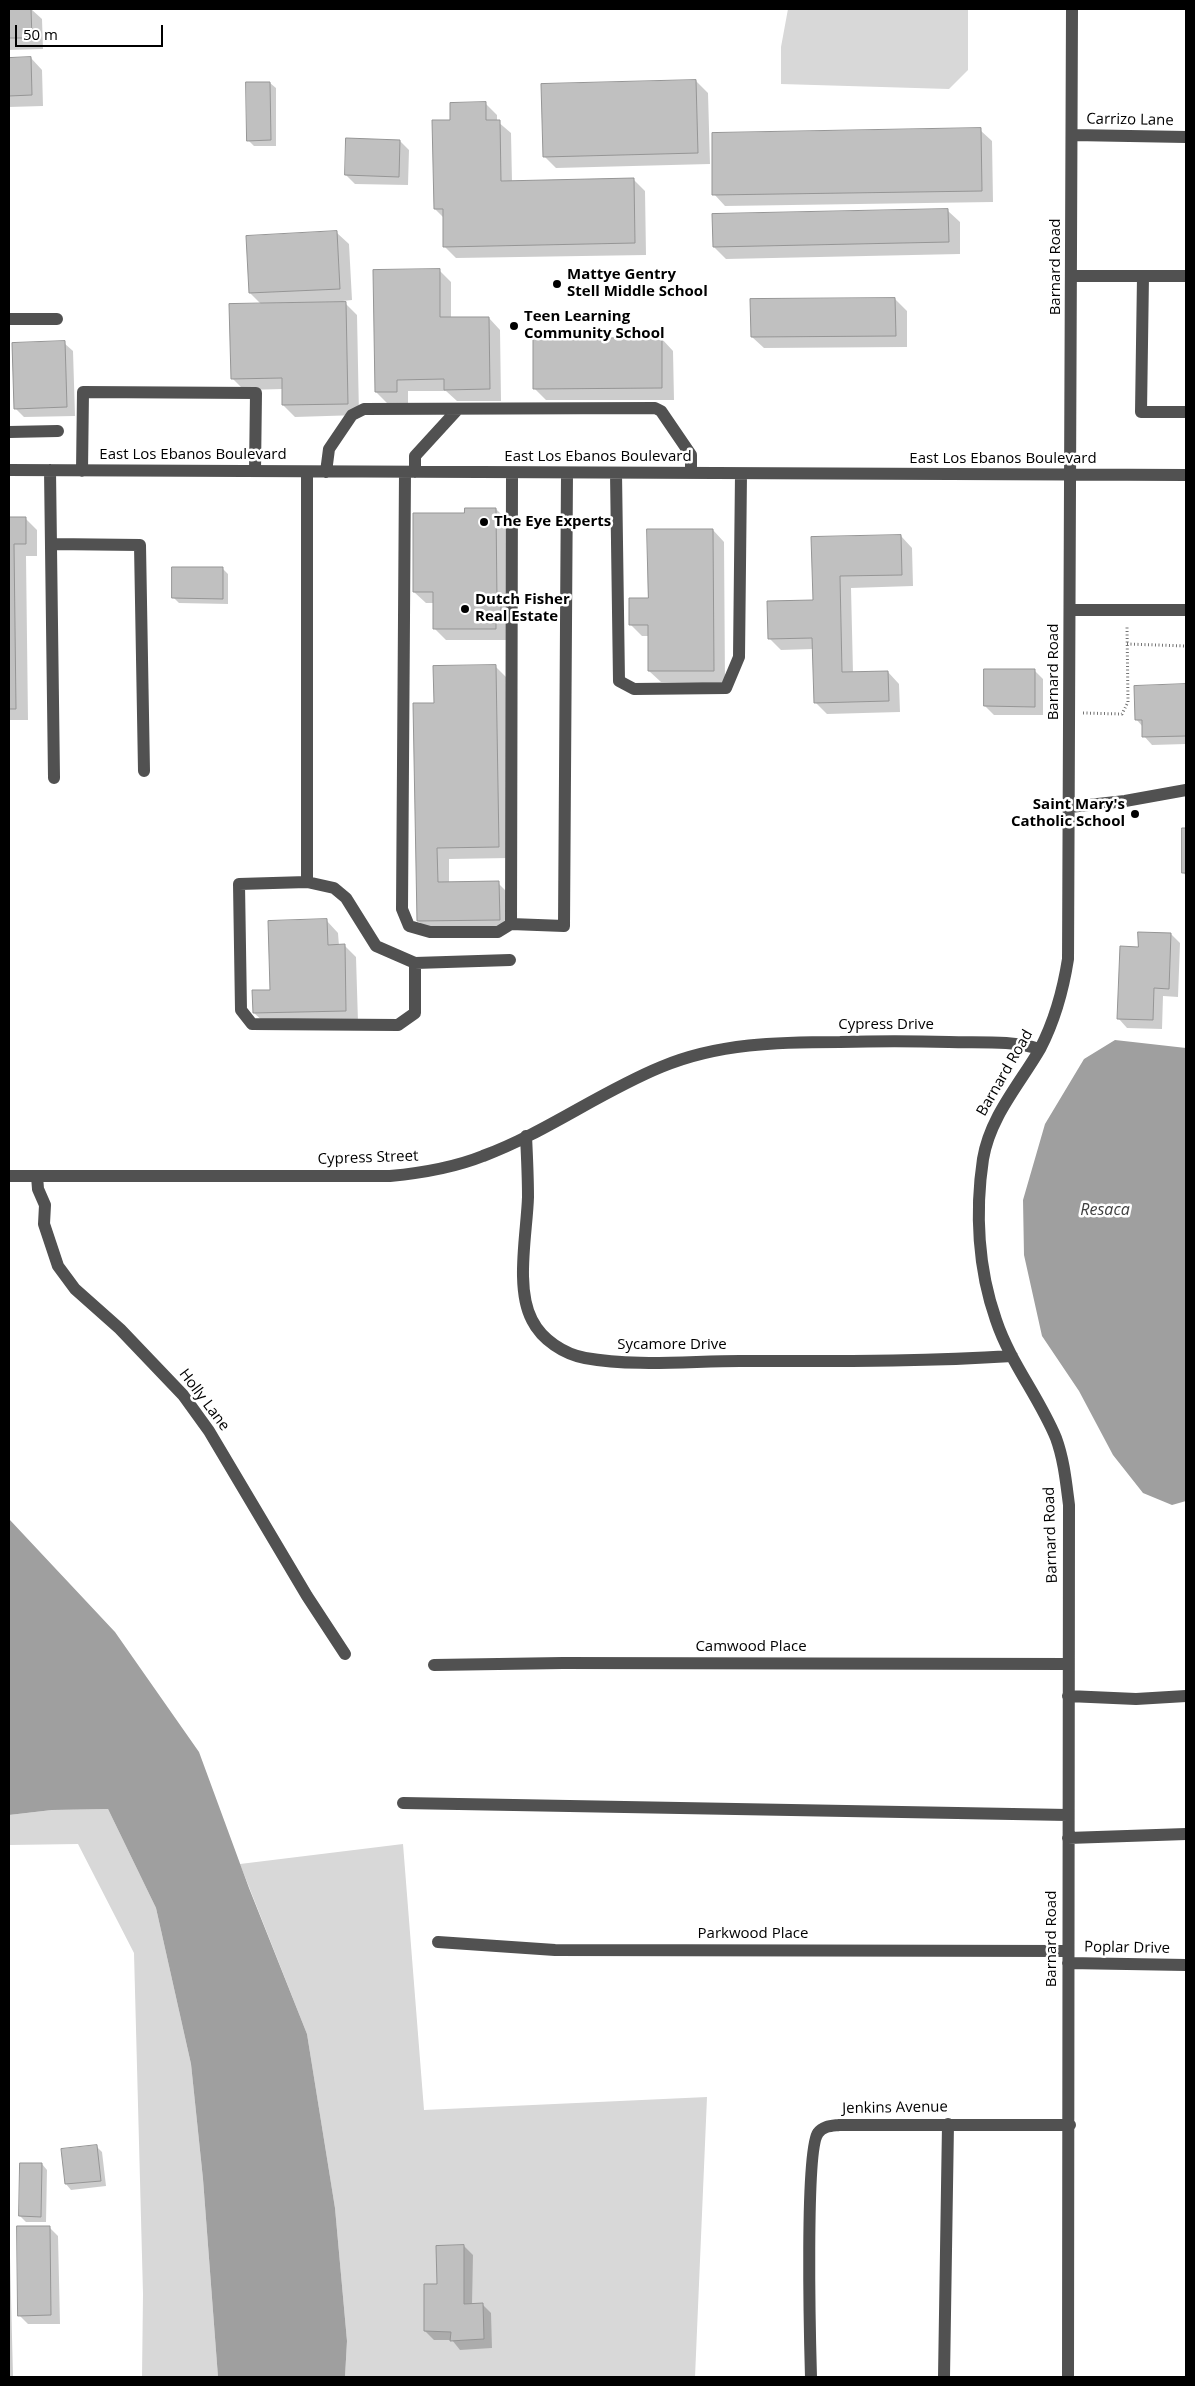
<!DOCTYPE html>
<style>
body{margin:0}
#map{position:relative;width:1195px;height:2386px;overflow:hidden;background:#fff;font-family:"Open Sans",sans-serif}
canvas{display:block}
.frame{position:absolute;inset:0;border:10px solid #000;pointer-events:none}
.scale{position:absolute;left:15px;top:25px;width:148px;height:22px;box-sizing:border-box;border:2px solid #000;border-top:0;padding-left:6px;font-size:15px;line-height:18px;white-space:nowrap;color:#000;-webkit-text-stroke:4px #fff;paint-order:stroke}
</style>
<div id="map">
<canvas width="1195" height="2386"></canvas>
<div class="frame"></div>
<div class="scale">50 m</div>
</div>
<script>
const ctx = document.querySelector('canvas').getContext('2d');
ctx.lineJoin = 'round';
function paint(path, color) { ctx.fillStyle = color; ctx.fill(path, 'evenodd'); }
function trace(path, color, width, dash) { ctx.strokeStyle = color; ctx.lineWidth = width; ctx.lineCap = dash ? 'butt' : 'round'; ctx.setLineDash(dash || []); ctx.stroke(path); }
function write(font, color, halo, rows, align = 'center') {
  ctx.font = font + ' "Open Sans",sans-serif'; ctx.lineWidth = 5; ctx.setLineDash([]); ctx.textBaseline = 'middle'; ctx.strokeStyle = halo; ctx.fillStyle = color; for (const [text, x, y, turn = 0] of rows) {
    ctx.save(); ctx.translate(x, y); ctx.rotate((+turn || 0) * Math.PI / 180); ctx.textAlign = isNaN(turn) ? turn : align; if (halo) ctx.strokeText(text, 0, 0); ctx.fillText(text, 0, 0); ctx.restore();
  }
}
paint(new Path2D(`
 M788 9H968V70L949 89 781 84V47Z
 M108 1809 156 1908 191 2064 203 2179 218 2377H142L143 2294 134 1953 78 1844 9 1845V1815L52 1810Z
 M403 1844 424 2110 707 2097 695 2377H345L347 2341 335 2208 307 2034 240 1864Z`), '#d8d8d8');
paint(new Path2D(`
 M1115 1040 1186 1048V1501L1172 1505 1143 1493 1113 1455 1079 1391 1042 1336 1024 1255 1023 1200 1045 1124 1084 1059Z
 M9 1519 115 1632 199 1752 249 1888 307 2034 335 2208 347 2341 345 2377H218L203 2179 191 2064 156 1908 108 1809 52 1810 9 1815Z`), '#9f9f9f');
paint(new Path2D(`
 M9 9H31L42 19 43 49 9 50Z
 M31 58 42 70 43 106 9 107V59Z
 M696 81 708 93 710 164 556 168 544 156Z
 M270 83 276 88V146H254L248 140Z
 M485 103 497 115V121L511 133 512 182 633 179 645 191 646 255 456 258 445 247 444 218 435 209 452 121Z
 M980 130 992 141 993 202 725 206 714 194Z
 M400 141 409 150 408 185 355 184 346 175Z
 M948 211 960 222V254L726 259 714 247Z
 M337 233 349 244 352 300 343 301 357 315 359 415 295 417 283 405V389L244 390 232 378 261 304 250 293Z
 M439 270 451 282V318H489L500 330 501 401H457L446 391H408V403L388 404 376 392Z
 M895 299 907 311V347L764 348 752 337Z
 M662 339 673 351 674 400H546L534 388Z
 M64 343 73 351 75 416 24 417 15 408Z
 M496 509 508 521 507 640H446L434 628V603H426L414 592 466 514Z
 M9 518H25L37 530V556H26L28 720H9Z
 M713 530 724 542 725 682H661L649 671V636H642L630 624 649 599Z
 M901 536 912 548 913 586 851 588 853 673 888 672 899 684 900 712 827 714 815 702 814 649 781 650 769 638 814 601 813 539Z
 M223 569 228 574V604L179 603 174 598Z
 M495 666 507 678 510 858 449 859V883H498L510 895 511 931 430 932 418 921 435 704Z
 M1034 670 1043 679V715H994L985 706Z
 M1186 686V744L1152 745 1144 736 1143 727 1136 719 1135 687Z
 M1183 829H1186V876L1183 872Z
 M327 921 338 933 339 946 344 945 356 957 358 1022 266 1024 254 1013Z
 M1171 934 1180 943 1178 997 1163 996 1162 1029 1127 1028 1119 1019 1139 948Z
 M96 2146 102 2152 106 2186 71 2190 66 2184Z
 M42 2164 47 2170 46 2222H26L20 2216Z
 M9 2216 13 2377H9Z
 M49 2227 58 2236 60 2324H28L19 2315Z
 M464 2246 473 2255 472 2305H483L491 2313 492 2348 460 2350 452 2340H434L425 2331 438 2286Z`), '#0003');
const building = new Path2D(`
 M9 9H31L32 38H9Z
 M31 57 32 95 9 96V58Z
 M696 80 698 153 543 157 541 84Z
 M246 82H270L271 140 247 141Z
 M486 102V120H500L501 181 634 178 635 243 443 247V209H434L432 120H450V103Z
 M981 128 982 191 712 195V133Z
 M346 138 400 140 399 177 345 175Z
 M948 209 949 242 713 247 712 214Z
 M337 231 340 289 249 293 246 236Z
 M440 269V317H489L490 389 444 390V379L397 380V392H375L373 270Z
 M895 298 896 336 751 337 750 299Z
 M346 302 348 404 282 405V378L231 379 229 304Z
 M662 338V388L533 389V339Z
 M65 341 67 407 14 409 12 343Z
 M465 508H496L497 601H501V621H496V629H433V592H413V513H464Z
 M9 517H26V544H14L16 709H9Z
 M647 529H713L714 671H648V625H629V598H648Z
 M901 535 902 575 840 576 842 672 888 671 889 701 814 703 812 638 768 639 767 601 813 600 811 537Z
 M172 567H223V599L172 598Z
 M496 665 499 847 437 848 438 882 499 881 500 920 417 921 413 703H434L433 666Z
 M984 669H1035V707L984 706Z
 M1186 684V736L1142 737V720H1135L1134 686Z
 M1182 828H1186V873H1182Z
 M327 919 328 945 345 944 346 1011 253 1013 252 990H270L268 921Z
 M1138 932 1171 933 1169 989 1154 988 1153 1020 1117 1019 1120 946 1138 947Z
 M97 2145 101 2181 65 2184 61 2149Z
 M20 2163H42L41 2217 19 2216Z
 M17 2226H50L51 2315 18 2316Z
 M464 2245V2304L483 2303 484 2339 450 2341 451 2332 424 2331V2284H437L436 2246Z`);
paint(building, '#c0c0c0');
trace(building, '#959595', 1);
trace(new Path2D(`
 M1127 644 1186 646
 M1083 713 1122 714 1128 702 1127 626`), '#737373', 3, [1, 2.5]);
trace(new Path2D(`
 M1073 135 1186 137
 M1072 276H1186
 M1143 276 1141 412H1186
 M9 319H57
 M9 432 58 431
 M9 470 1186 475
 M50 470 54 778
 M82 471 83 392 256 393 255 471
 M307 472V882L239 884 241 1010 252 1024 398 1025 415 1013V963L510 960
 M326 472 329 449 352 415 364 409 655 408 661 411 691 455V473
 M405 472 402 909 409 926 430 932H498L511 924
 M415 472V456L458 409
 M512 473 511 924 564 926 567 473
 M616 473 619 681 634 689 726 688 739 657 741 474
 M51 544 140 545 144 771
 M1070 610H1186
 M1070 807 1125 801 1186 790
 M307 882 334 888 346 898 376 946 415 963
 M526 1136C527 1156 528 1176 528 1197 527 1232 515 1288 532 1320 542 1340 564 1354 585 1358 635 1367 690 1361 740 1361 831 1361 921 1362 1012 1356
 M9 1176H390C422 1173 453 1168 483 1156 545 1133 600 1092 661 1067 718 1043 779 1042 840 1042 876 1041 913 1041 949 1042 979 1043 1011 1040 1039 1049
 M37 1176 38 1189 45 1205 44 1224 58 1266 75 1289 120 1329 183 1395 209 1431 307 1596 345 1654
 M434 1665 563 1663 1068 1664
 M1068 1696 1136 1699 1186 1696
 M403 1803 1068 1815
 M1068 1838 1186 1834
 M438 1942 555 1950 1068 1951
 M1068 1963 1186 1965
 M811 2377C810 2343 805 2150 818 2133 823 2126 831 2126 839 2125H1070
 M944 2377 948 2124
 M1068 2377 1069 1505C1066 1482 1064 1460 1056 1438 1039 1397 1010 1362 996 1320 978 1269 975 1212 983 1159 990 1117 1019 1085 1040 1049 1055 1020 1063 991 1068 959L1072 9`), '#515151', 12);
for (const [x, y, r, color] of [
 [557,284,5,"#000"],
 [514,326,5,"#000"],
 [484,522,5,"#000"],
 [465,609,5,"#000"],
 [1135,814,5,"#000"]
]) { const dot = new Path2D(); dot.arc(x, y, r, 0, 2 * Math.PI); ctx.fillStyle = color; ctx.fill(dot); trace(dot, '#fff', 2); }
write('15px', '#000', '#fff', [
 ["Carrizo Lane",1130,120,1],
 ["Barnard Road",1056,267,-90],
 ["East Los Ebanos Boulevard",193,455],
 ["East Los Ebanos Boulevard",598,457],
 ["East Los Ebanos Boulevard",1003,459],
 ["Barnard Road",1054,672,-90],
 ["Cypress Drive",886,1025],
 ["Barnard Road",1005,1073,-60],
 ["Cypress Street",368,1158,-2],
 ["Sycamore Drive",672,1345],
 ["Holly Lane",204,1400,53],
 ["Barnard Road",1051,1535,-92],
 ["Camwood Place",751,1647],
 ["Parkwood Place",753,1934],
 ["Barnard Road",1052,1939,-90],
 ["Poplar Drive",1127,1948,1],
 ["Jenkins Avenue",895,2108,-1]
]);
write('bold 15px', '#000', '#fff', [
 ["Mattye Gentry",567,275],
 ["Stell Middle School",567,292],
 ["Teen Learning",524,317],
 ["Community School",524,334],
 ["The Eye Experts",494,522],
 ["Dutch Fisher",475,600],
 ["Real Estate",475,617],
 ["Saint Mary's",1125,805,"right"],
 ["Catholic School",1125,822,"right"]
], 'left');
write('italic 16px', '#404040', '#fff', [
 ["Resaca",1105,1210]
]);
</script>
